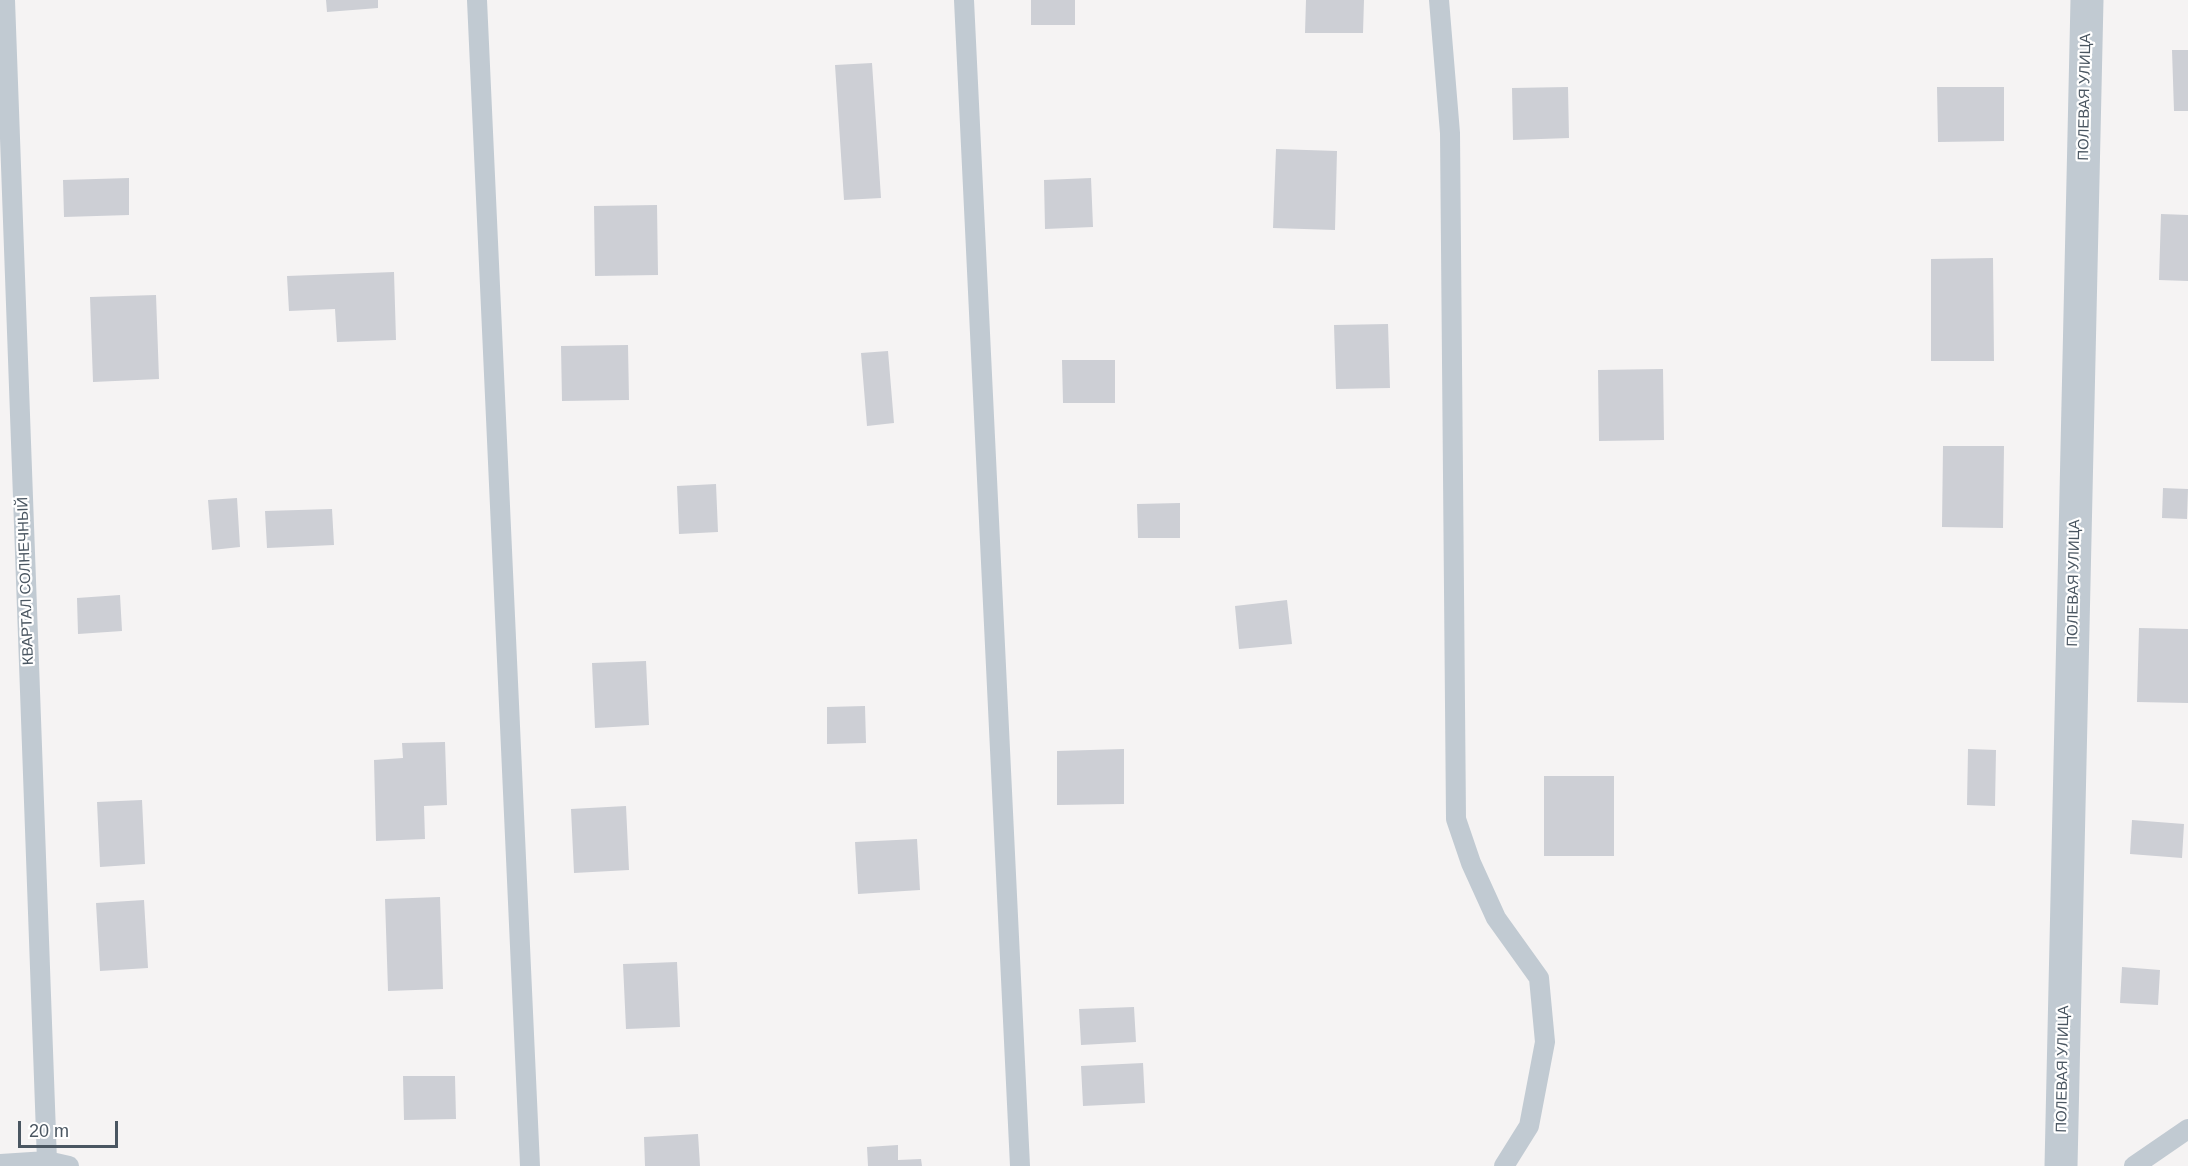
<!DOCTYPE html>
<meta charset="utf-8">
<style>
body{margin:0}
#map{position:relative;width:2188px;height:1166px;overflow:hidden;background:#f5f3f3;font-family:Arial,sans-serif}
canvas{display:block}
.scale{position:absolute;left:18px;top:1121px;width:100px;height:27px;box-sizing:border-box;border:3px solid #4a5661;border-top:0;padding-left:8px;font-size:18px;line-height:21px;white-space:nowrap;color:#4a5661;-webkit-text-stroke:4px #fff;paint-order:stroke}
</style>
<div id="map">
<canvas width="2188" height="1166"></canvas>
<div class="scale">20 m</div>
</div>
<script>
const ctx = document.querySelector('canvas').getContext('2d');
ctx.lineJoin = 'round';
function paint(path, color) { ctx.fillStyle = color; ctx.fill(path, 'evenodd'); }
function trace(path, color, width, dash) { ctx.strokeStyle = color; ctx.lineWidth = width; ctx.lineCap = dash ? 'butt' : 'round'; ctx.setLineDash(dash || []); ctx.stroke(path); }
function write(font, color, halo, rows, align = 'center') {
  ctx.font = font + ' Arial,sans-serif'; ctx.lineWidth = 4.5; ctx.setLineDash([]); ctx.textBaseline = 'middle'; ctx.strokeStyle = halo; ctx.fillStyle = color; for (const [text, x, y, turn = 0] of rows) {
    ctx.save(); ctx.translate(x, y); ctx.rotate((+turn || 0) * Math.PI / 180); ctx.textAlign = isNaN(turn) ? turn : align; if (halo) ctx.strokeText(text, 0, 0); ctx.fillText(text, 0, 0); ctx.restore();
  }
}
paint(new Path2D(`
 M326 0H378V8L327 12Z
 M1031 0H1075V25H1031Z
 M1306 0H1364L1363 33H1305Z
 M2172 50H2188V111H2174Z
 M872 63 881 198 844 200 835 65Z
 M1568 87 1569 138 1513 140 1512 88Z
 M1937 87H2004V141L1938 142Z
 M1276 149 1337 151 1335 230 1273 228Z
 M129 178V215L64 217 63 180Z
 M1091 178 1093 227 1045 229 1044 180Z
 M657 205 658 275 595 276 594 206Z
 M2161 214 2188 215V281L2159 280Z
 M1993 258 1994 361H1931V259Z
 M394 272 396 340 337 342 335 309 289 311 287 276Z
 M156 295 159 379 93 382 90 297Z
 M1388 324 1390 388 1336 389 1334 325Z
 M628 345 629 400 562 401 561 346Z
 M888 351 894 423 867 426 861 353Z
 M1062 360H1115V403H1063Z
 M1663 369 1664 440 1599 441 1598 370Z
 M1943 446H2004L2003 528 1942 527Z
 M716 484 718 532 679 534 677 486Z
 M2163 488 2188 489 2187 519 2162 518Z
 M237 498 240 547 212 550 208 500Z
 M1180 503V538H1138L1137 504Z
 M332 509 334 545 267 548 265 511Z
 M120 595 122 631 78 634 77 598Z
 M1287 600 1292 644 1239 649 1235 606Z
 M2139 628 2188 629V703L2137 702Z
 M646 661 649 725 595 728 592 663Z
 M865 706 866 743 827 744V707Z
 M445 742 447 805 424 806 425 839 376 841 374 760 403 758 402 743Z
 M1124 749V804L1057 805V751Z
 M1968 749 1996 750 1995 806 1967 805Z
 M1544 776H1614V856H1544Z
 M142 800 145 864 100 867 97 802Z
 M626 806 629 870 574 873 571 809Z
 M2132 820 2184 824 2182 858 2130 854Z
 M917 839 920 890 858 894 855 842Z
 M440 897 443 989 388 991 385 899Z
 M144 900 148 968 100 971 96 903Z
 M677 962 680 1027 626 1029 623 964Z
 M2122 967 2160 970 2158 1005 2120 1003Z
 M1134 1007 1136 1042 1081 1045 1079 1009Z
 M1143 1063 1145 1103 1083 1106 1081 1066Z
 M403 1076H455L456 1119 404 1120Z
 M698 1134 700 1166H645L644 1137Z
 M898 1145V1160L921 1159 922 1166H868L867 1147Z`), '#cdcfd5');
trace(new Path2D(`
 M5 0 47 1161
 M477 0 530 1166
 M964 0 1020 1166
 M1439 0 1450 133 1456 819 1471 863 1496 918 1539 978 1545 1042 1529 1126 1504 1166
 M0 1164 47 1161 69 1166
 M2134 1166 2188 1129`), '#c1cad2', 20);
trace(new Path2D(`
 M2061 1166 2087 0`), '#c1cad2', 33);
write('15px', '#4a5661', '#fff', [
 ["ПОЛЕВАЯ УЛИЦА",2085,97,-89],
 ["КВАРТАЛ СОЛНЕЧНЫЙ",26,581,-92],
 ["ПОЛЕВАЯ УЛИЦА",2074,583,-89],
 ["ПОЛЕВАЯ УЛИЦА",2063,1069,-89]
]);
</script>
